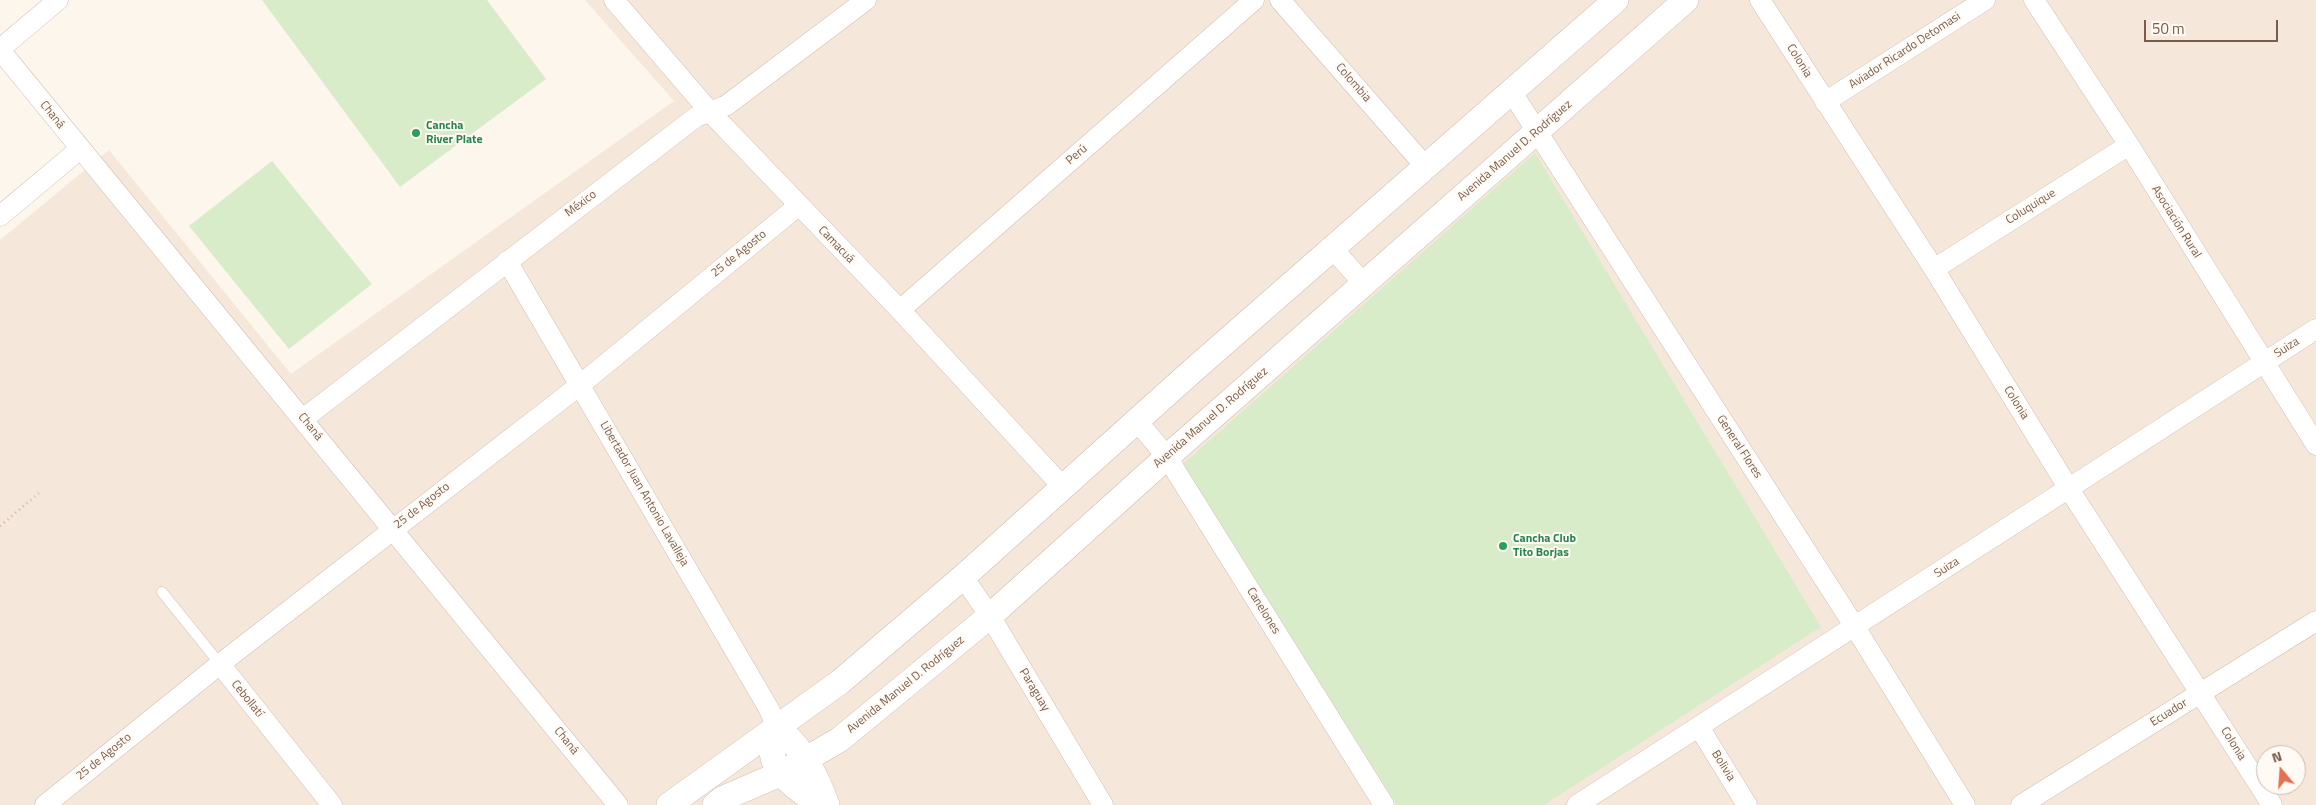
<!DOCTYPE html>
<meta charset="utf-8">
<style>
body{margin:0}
#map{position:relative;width:2316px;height:805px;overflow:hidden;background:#fdf6ec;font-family:"Titillium Web",sans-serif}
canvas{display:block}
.north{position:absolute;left:2256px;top:745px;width:50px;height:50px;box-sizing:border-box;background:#fffaf3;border:1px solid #cabbb1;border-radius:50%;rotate:342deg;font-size:14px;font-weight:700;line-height:20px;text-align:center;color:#7a5c4d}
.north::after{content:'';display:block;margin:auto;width:18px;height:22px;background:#e76f51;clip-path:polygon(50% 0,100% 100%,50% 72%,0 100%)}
.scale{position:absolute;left:2144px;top:20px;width:134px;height:22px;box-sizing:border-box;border:2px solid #7a5c4d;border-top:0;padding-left:6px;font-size:15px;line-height:18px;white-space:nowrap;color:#7a5c4d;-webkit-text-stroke:4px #fffaf3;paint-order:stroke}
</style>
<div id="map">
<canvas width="2316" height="805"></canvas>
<div class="north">N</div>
<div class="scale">50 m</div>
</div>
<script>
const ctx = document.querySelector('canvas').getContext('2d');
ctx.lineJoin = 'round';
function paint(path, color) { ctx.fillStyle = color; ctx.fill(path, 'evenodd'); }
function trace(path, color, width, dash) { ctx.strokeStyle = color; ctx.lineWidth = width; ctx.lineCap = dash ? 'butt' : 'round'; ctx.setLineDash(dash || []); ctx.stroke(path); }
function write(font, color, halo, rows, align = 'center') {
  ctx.font = font + ' "Titillium Web",sans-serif'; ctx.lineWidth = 4; ctx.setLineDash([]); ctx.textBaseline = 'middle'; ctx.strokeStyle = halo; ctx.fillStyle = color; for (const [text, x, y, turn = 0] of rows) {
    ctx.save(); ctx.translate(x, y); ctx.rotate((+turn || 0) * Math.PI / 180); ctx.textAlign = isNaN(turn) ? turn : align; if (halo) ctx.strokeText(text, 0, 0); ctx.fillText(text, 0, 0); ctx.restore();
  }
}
paint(new Path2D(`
 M585 0H2316V805H0V240L109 150 291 374 674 101ZM2266 755H2296V785H2266Z`), '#f5e8da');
paint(new Path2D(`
 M262 0H487L546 79 400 187Z
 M1535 153 1821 627 1544 805H1397L1183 464Z
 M272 161 372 284 289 349 189 226Z`), '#d8ecc9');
const service = new Path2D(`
 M162 592 220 664`);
const minor = new Path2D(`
 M614 0 710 112 900 310 1062 486
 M1280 0 1425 166
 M1760 0 1934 269 2069 489 2272 805
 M2034 0 2129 145 2316 445
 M0 49 58 0
 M0 50 618 805
 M1511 91 1855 627 1965 805
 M1825 102 1985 0
 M0 216 80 149
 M1332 248 1364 284
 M507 261 769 709 777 728
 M1934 269 2129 145
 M900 310 1254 0
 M303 419 696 117 727 105 866 0
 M1137 421 1167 457 1384 805
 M963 577 990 616 1103 805
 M220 664 332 805
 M1699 727 1747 805
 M45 805 220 664 580 385 798 206
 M1577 805 2316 329
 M2021 805 2316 621`);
const tertiary = new Path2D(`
 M669 805 840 682 963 577 1190 373 1616 0
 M715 805 722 799 782 773 839 740 990 616 1167 457 1686 0
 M821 805C803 793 773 775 772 751 772 743 775 735 777 728 802 746 817 777 827 805`);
trace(service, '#d1beb0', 11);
trace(minor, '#d1beb0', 21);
trace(tertiary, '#d1beb0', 26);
trace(new Path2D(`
 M0 526 39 493`), '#d9b8a5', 3, [1, 4]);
trace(service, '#fff', 10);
trace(minor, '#fff', 20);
trace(tertiary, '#fff', 25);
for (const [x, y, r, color] of [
 [416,133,5,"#2e9e5b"],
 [1503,546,5,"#2e9e5b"]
]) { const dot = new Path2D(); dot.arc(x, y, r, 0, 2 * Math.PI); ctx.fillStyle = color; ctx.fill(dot); trace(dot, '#fffaf3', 2); }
write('12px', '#7a5c4d', '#fffaf3', [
 ["Aviador Ricardo Detomasi",1905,51,-33],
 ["Colonia",1799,61,58],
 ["Colombia",1353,83,49],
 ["Chaná",52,115,51],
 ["Avenida Manuel D. Rodríguez",1515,151,-41],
 ["Perú",1077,155,-41],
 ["México",581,204,-37],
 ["Coluquique",2031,207,-32],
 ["Asociación Rural",2176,222,58],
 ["Camacuá",836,245,46],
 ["25 de Agosto",739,254,-39],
 ["Suiza",2287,348,-33],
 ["Colonia",2016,403,58],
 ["Avenida Manuel D. Rodríguez",1211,418,-41],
 ["Chaná",310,427,51],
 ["General Flores",1739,447,57],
 ["Libertador Juan Antonio Lavalleja",644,494,60],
 ["25 de Agosto",422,506,-38],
 ["Suiza",1947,568,-33],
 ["Canelones",1263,611,58],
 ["Avenida Manuel D. Rodríguez",906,685,-39],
 ["Paraguay",1034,690,59],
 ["Cebollatí",247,699,51],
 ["Ecuador",2169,713,-32],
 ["Chaná",566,741,51],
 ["Colonia",2233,744,58],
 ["25 de Agosto",104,757,-39],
 ["Bolivia",1723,766,58]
]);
write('bold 12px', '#27864d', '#fffaf3', [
 ["Cancha",426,126],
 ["River Plate",426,140],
 ["Cancha Club",1513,539],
 ["Tito Borjas",1513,553]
], 'left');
</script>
